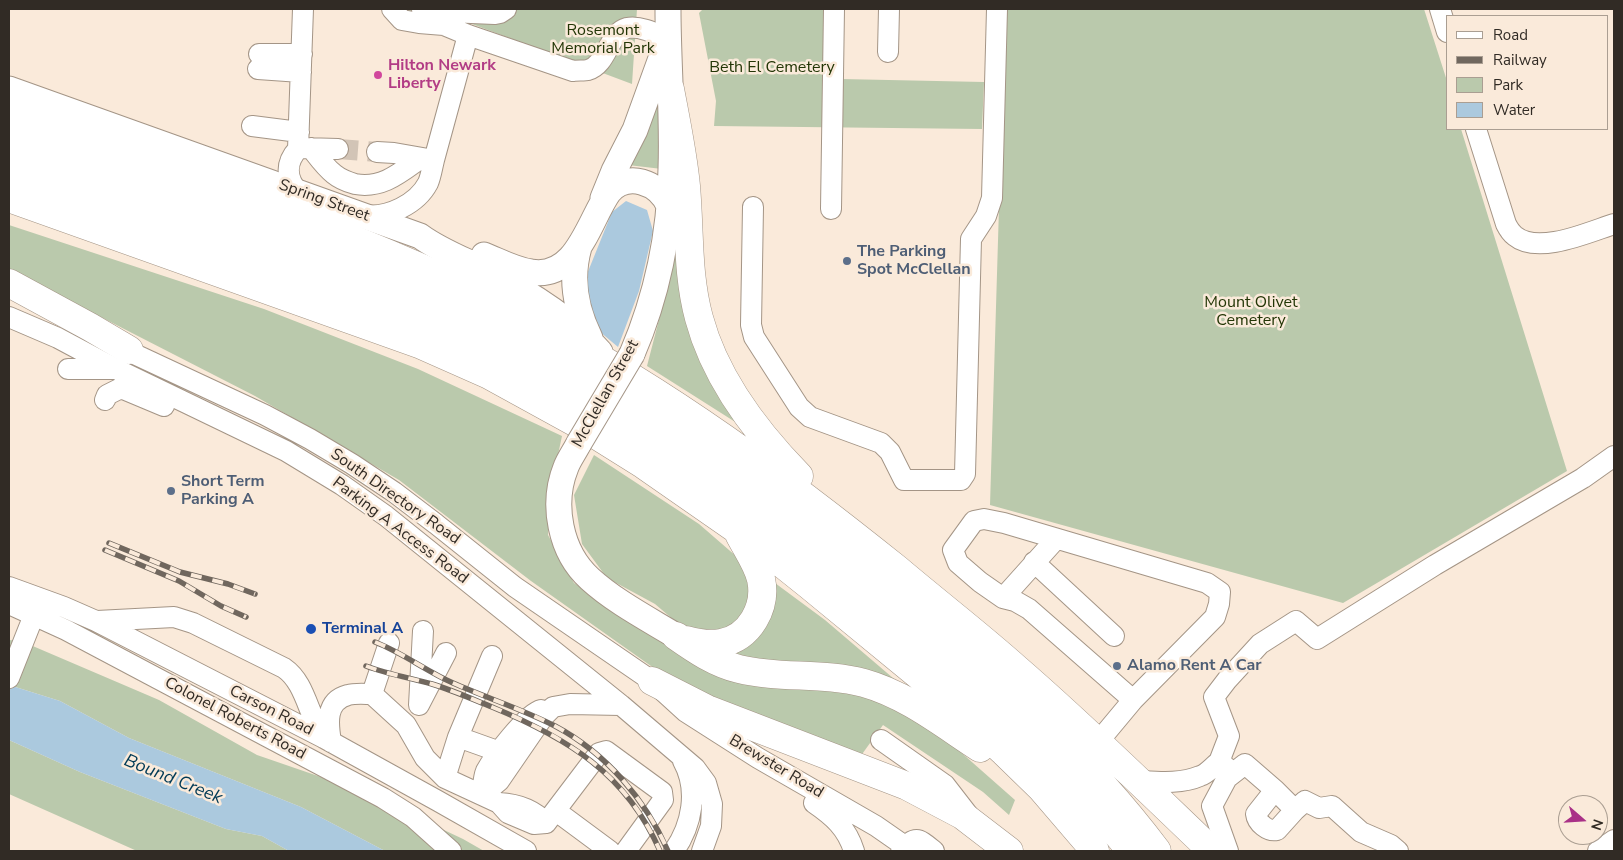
<!DOCTYPE html>
<style>
body{margin:0}
#map{position:relative;width:1623px;height:860px;overflow:hidden;background:#faeada;font-family:"Nunito Sans",sans-serif}
canvas{display:block}
.frame{position:absolute;inset:0;border:10px solid #312b25;pointer-events:none}
.legend{position:absolute;left:1446px;top:15px;width:162px;height:115px;box-sizing:border-box;background:#faeada;border:1px solid #aa9e92;margin:0;padding:6px 9px;list-style:none;font-size:15px;color:#312b25}
.legend li{display:flex;align-items:center;gap:10px;height:25px}
.legend b{width:25px;border:1px solid #aa9e92}
.north{position:absolute;left:1558px;top:795px;width:50px;height:50px;box-sizing:border-box;background:#faeada;border:1px solid #aa9e92;border-radius:50%;rotate:109deg;font-size:14px;font-weight:700;line-height:20px;text-align:center;color:#312b25}
.north::after{content:'';display:block;margin:auto;width:18px;height:22px;background:#a93187;clip-path:polygon(50% 0,100% 100%,50% 72%,0 100%)}
</style>
<div id="map">
<canvas width="1623" height="860"></canvas>
<div class="frame"></div>
<ul class="legend">
<li><b style="height:6px;background:#fff"></b>Road</li>
<li><b style="height:6px;background:#70675e"></b>Railway</li>
<li><b style="height:14px;background:#bac9ac"></b>Park</li>
<li><b style="height:14px;background:#abc9de"></b>Water</li>
</ul>
<div class="north">N</div>
</div>
<script>
const ctx = document.querySelector('canvas').getContext('2d');
ctx.lineJoin = 'round';
function paint(path, color) { ctx.fillStyle = color; ctx.fill(path, 'evenodd'); }
function trace(path, color, width, dash) { ctx.strokeStyle = color; ctx.lineWidth = width; ctx.lineCap = dash ? 'butt' : 'round'; ctx.setLineDash(dash || []); ctx.stroke(path); }
function write(font, color, halo, rows, align = 'center') {
  ctx.font = font + ' "Nunito Sans",sans-serif'; ctx.lineWidth = 5; ctx.setLineDash([]); ctx.textBaseline = 'middle'; ctx.strokeStyle = halo; ctx.fillStyle = color; for (const [text, x, y, turn = 0] of rows) {
    ctx.save(); ctx.translate(x, y); ctx.rotate((+turn || 0) * Math.PI / 180); ctx.textAlign = isNaN(turn) ? turn : align; if (halo) ctx.strokeText(text, 0, 0); ctx.fillText(text, 0, 0); ctx.restore();
  }
}
paint(new Path2D(`
 M398 9H637L632 84 464 21 412 17Z
 M703 9H843L841 79 984 82 982 129 714 126 716 101 699 13Z
 M1005 9H1424L1447 81V129H1461L1567 471 1343 603 990 505Z
 M657 97 662 169 628 165Z
 M9 225 264 309 418 369 562 436 552 483 548 535 574 583 678 651 876 694 939 733 1015 800 1009 815 983 792 883 725 860 757 741 710 658 671 531 581 399 480 255 396 9 270Z
 M677 250 740 425 647 366Z
 M594 455 699 524 744 563 753 589 744 616 723 633H689L655 604 607 578 582 544 574 495Z
 M775 583 825 620 900 684 725 654Z
 M9 640 21 641 159 700 257 755 318 776 393 806 463 839 484 851H385L301 807 129 738 60 701 9 685Z
 M9 740 80 772 226 829 262 836 289 851H137L9 794Z`), '#bac9ac');
paint(new Path2D(`
 M626 201 647 210 653 231 639 291 618 347 599 331 589 308 585 279 612 212Z
 M9 685 60 701 129 738 301 807 385 851H289L262 836 226 829 80 772 9 740Z`), '#abc9de');
trace(new Path2D(`
 M338 149 377 152`), '#d2c4b6', 20, [20, 10]);
const minor = new Path2D(`
 M392 9 402 20 419 23 444 25 468 35 573 71C577 70 584 71 588 70 608 64 608 33 627 28 640 25 657 34 668 39
 M422 9 425 11 495 14 500 13 506 9
 M1440 9 1447 32
 M888 52 889 9
 M259 54H302
 M258 69 301 72
 M252 126 299 132
 M1476 129 1506 224C1508 228 1511 233 1515 236 1538 255 1589 232 1614 224
 M303 148 338 149
 M311 148C318 157 325 167 334 174 340 179 348 182 355 184 382 189 400 173 421 158
 M434 160 468 35
 M298 192C286 178 285 163 298 149L303 9
 M753 207 751 325 754 337 799 407 810 417 881 443 890 452 904 480H961L965 474 971 239 986 216 992 198 997 9
 M831 209 834 9
 M365 215C388 218 417 204 428 183 431 176 432 168 434 160L394 153 377 152
 M9 317 58 338 116 369 286 451 342 485 386 516 621 705 695 768 706 783 712 804 711 826 702 851
 M115 345 265 415 310 439 352 464 394 492 436 524 515 587 652 681 686 712 758 758 876 826 912 851
 M68 369H116
 M105 400 107 395 121 388 164 406
 M1034 562 1114 636
 M9 587 64 607 96 621 324 738 438 801 526 851
 M1003 598 1056 539
 M9 604 66 630 383 798 413 817 451 851
 M97 621 174 617 193 623 284 668C306 683 308 716 324 738
 M423 631 419 705 446 653
 M9 678 34 615
 M372 694 389 643
 M458 737 500 752
 M881 740 945 785 969 816
 M331 742C328 724 325 701 348 695 355 693 365 694 372 694L406 725 425 758 445 778 499 803 508 813 534 824 546 823C533 809 518 804 499 803
 M1098 742 1133 700 1215 617 1219 604 1220 592 1207 583 1004 523 984 519 974 521 953 550 958 563 980 582 1003 598 1015 601 1029 609 1133 700
 M1219 762 1229 736 1214 697 1227 680 1260 644 1296 621 1317 639 1435 565 1583 478 1614 456
 M445 778 458 737 492 656
 M1140 781C1159 782 1182 784 1200 776 1207 774 1213 766 1219 762L1226 767 1227 771
 M482 795 499 781 543 717 553 707 570 704 621 705
 M482 795C483 788 483 778 486 771 493 758 527 713 541 710
 M814 803C833 816 847 828 854 851
 M1295 810 1305 801 1319 808 1332 806 1361 832 1391 845 1398 851
 M556 811 610 851
 M546 823 599 753 606 751 662 792 663 800 626 851
 M674 851C692 825 699 790 683 761
 M901 851C916 835 918 838 934 851
 M1228 851 1212 806 1227 778 1245 764 1275 790 1295 810 1277 830C1268 832 1257 823 1256 814L1275 790
 M1598 851 1614 840`);
const major = new Path2D(`
 M9 89 420 236C439 250 460 258 481 268 523 289 569 316 600 352
 M603 198 614 171 635 130 664 50
 M579 247C570 279 575 308 590 338
 M484 255C499 261 515 270 531 272 577 280 589 220 609 192 627 171 659 182 669 206
 M632 354C657 296 670 232 671 169 673 116 668 62 668 9
 M579 443C575 451 569 459 566 467 551 504 560 552 590 579 614 601 648 619 676 636`);
const highway = new Path2D(`
 M670 89C676 121 683 154 686 186 690 231 687 274 699 318 715 378 756 432 799 476
 M9 115C188 179 373 236 542 326 669 393 785 479 897 569 937 603 979 635 1018 670 1085 728 1148 790 1212 851
 M9 142C91 172 173 201 255 230 333 258 412 285 486 321 585 370 678 430 767 495 813 529 857 566 902 602 997 680 1083 752 1157 851
 M9 171C101 203 194 236 287 269 358 294 430 319 499 352 632 416 750 506 865 598 960 676 1054 754 1131 851
 M9 198 419 344 489 375 580 425 644 465 736 529 770 554 810 586 928 683 1004 752 1041 788 1095 851
 M9 283 90 327 129 350
 M676 636C696 650 715 663 739 669 780 679 823 672 864 683 907 695 943 724 980 748
 M686 640C697 643 710 645 721 643 750 638 767 607 761 579 757 563 746 548 739 534
 M652 681 707 709 907 786 962 815 1009 851`);
trace(minor, '#a49586', 22);
trace(major, '#a49586', 27);
trace(highway, '#a49586', 29);
trace(minor, '#fff', 20);
trace(major, '#fff', 25);
trace(highway, '#fff', 28);
const rail = new Path2D(`
 M109 543 180 572 228 584 255 594
 M105 550 179 581 221 606 246 617
 M375 642C403 653 426 671 453 683 487 698 522 709 555 726 606 753 645 799 668 851
 M366 666C387 674 410 678 432 684 452 690 472 699 492 707 567 738 626 773 660 851`);
trace(rail, '#70675e', 5.5);
trace(rail, '#faeada', 4, [11]);
const majorBridge = new Path2D(`
 M579 443 632 354`);
trace(majorBridge, '#a49586', 27, []);
trace(majorBridge, '#fff', 25);
for (const [x, y, r, color] of [
 [378,75,5,"#d1479c"],
 [847,261,5,"#5c6f8a"],
 [171,491,5,"#5c6f8a"],
 [311,629,6,"#1a4fb4"],
 [1117,666,5,"#5c6f8a"]
]) { const dot = new Path2D(); dot.arc(x, y, r, 0, 2 * Math.PI); ctx.fillStyle = color; ctx.fill(dot); trace(dot, '#faeada', 2); }
write('16px', '#233606', '#faeada', [
 ["Rosemont",603,31],
 ["Memorial Park",603,49],
 ["Beth El Cemetery",772,68],
 ["Mount Olivet",1251,303],
 ["Cemetery",1251,321]
]);
write('bold 16px', '#b23c85', '#faeada', [
 ["Hilton Newark",388,66],
 ["Liberty",388,84]
], 'left');
write('16px', '#312b25', '#faeada', [
 ["Spring Street",324,201,20],
 ["McClellan Street",606,394,-61],
 ["South Directory Road",395,497,35],
 ["Parking A Access Road",400,531,37],
 ["Carson Road",271,711,27],
 ["Colonel Roberts Road",235,719,28],
 ["Brewster Road",776,767,31]
]);
write('bold 16px', '#4e5e75', '#faeada', [
 ["The Parking",857,252],
 ["Spot McClellan",857,270],
 ["Short Term",181,482],
 ["Parking A",181,500],
 ["Alamo Rent A Car",1127,666]
], 'left');
write('bold 16px', '#164399', '#faeada', [
 ["Terminal A",322,629]
], 'left');
write('italic 18px', '#003a56', '#faeada', [
 ["Bound Creek",173,780,22]
]);
</script>
